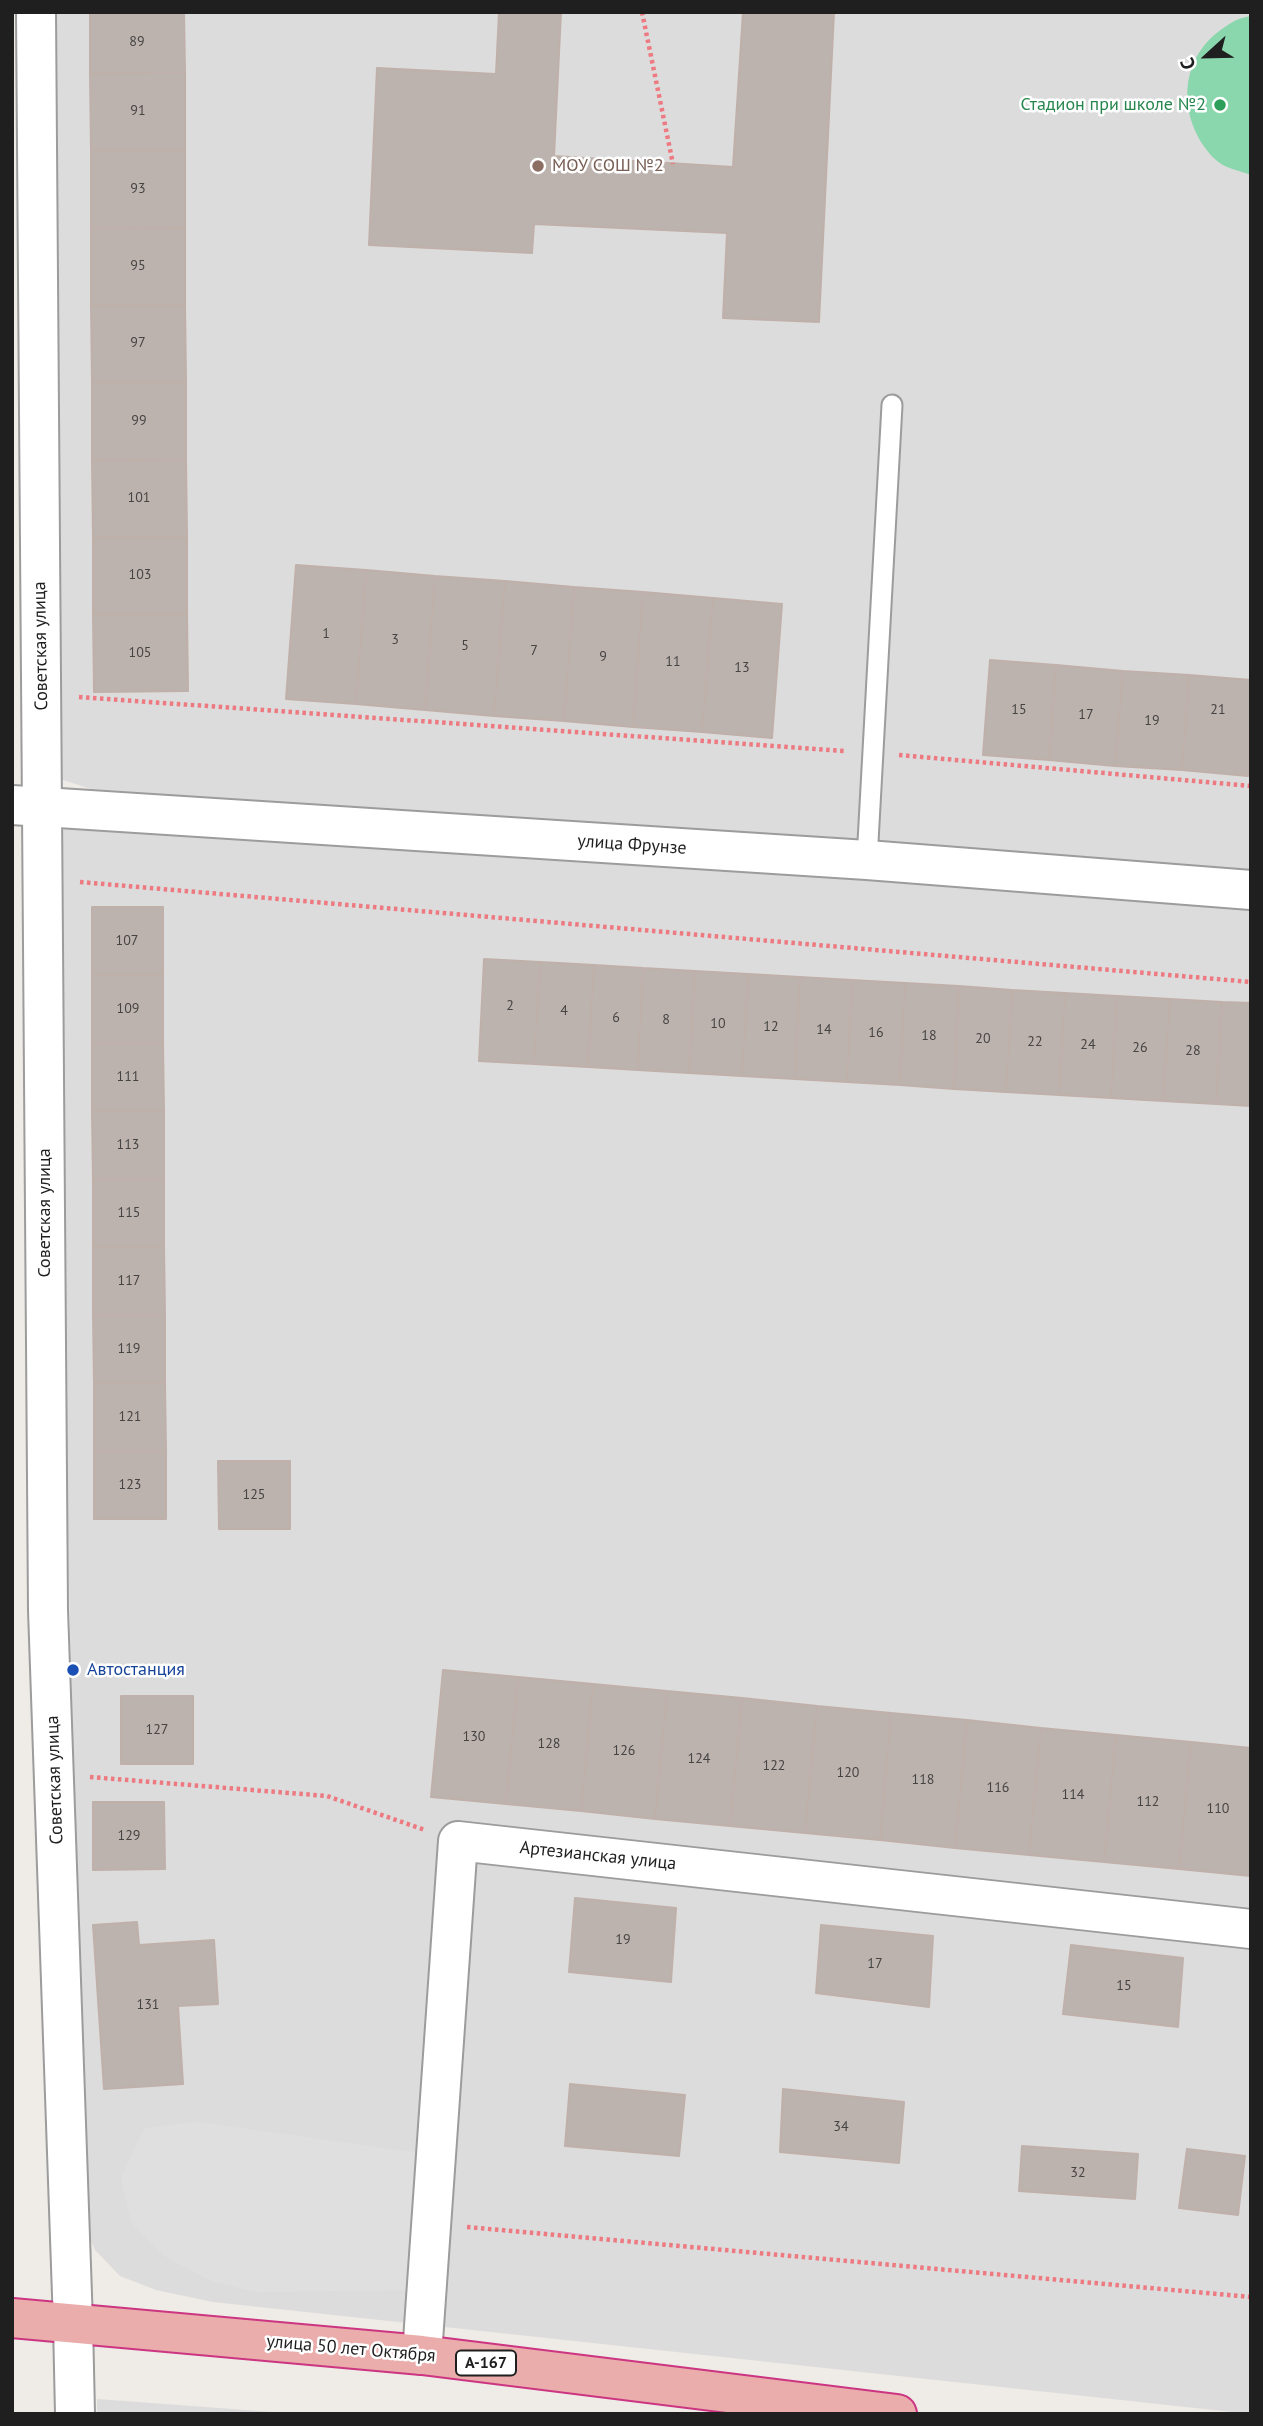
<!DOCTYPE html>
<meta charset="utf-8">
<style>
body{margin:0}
#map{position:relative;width:1263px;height:2426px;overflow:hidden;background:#efebe6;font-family:"PT Sans",sans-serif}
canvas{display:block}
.frame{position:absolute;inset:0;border:14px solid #1f1f1f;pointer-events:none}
.north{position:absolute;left:1172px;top:21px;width:70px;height:70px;-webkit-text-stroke:5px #fff;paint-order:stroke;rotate:248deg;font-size:19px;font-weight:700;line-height:28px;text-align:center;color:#1f1f1f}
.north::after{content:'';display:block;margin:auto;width:24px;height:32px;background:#1f1f1f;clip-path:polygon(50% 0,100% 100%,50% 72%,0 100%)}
</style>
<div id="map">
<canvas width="1263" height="2426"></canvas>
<div class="frame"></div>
<div class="north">С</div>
</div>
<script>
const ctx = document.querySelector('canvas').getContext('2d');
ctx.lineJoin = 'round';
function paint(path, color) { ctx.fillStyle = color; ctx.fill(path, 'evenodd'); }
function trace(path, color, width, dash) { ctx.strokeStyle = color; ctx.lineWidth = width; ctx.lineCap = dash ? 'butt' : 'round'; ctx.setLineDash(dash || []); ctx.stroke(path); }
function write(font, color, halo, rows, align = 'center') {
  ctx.font = font + ' "PT Sans",sans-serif'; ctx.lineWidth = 5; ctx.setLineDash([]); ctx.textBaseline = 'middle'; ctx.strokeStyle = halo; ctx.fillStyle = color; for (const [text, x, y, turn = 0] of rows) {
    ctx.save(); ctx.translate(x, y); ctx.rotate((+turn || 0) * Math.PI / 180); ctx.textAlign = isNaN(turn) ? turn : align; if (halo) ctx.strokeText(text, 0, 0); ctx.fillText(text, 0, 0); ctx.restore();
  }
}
paint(new Path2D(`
 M47 12H1251V871L91 789 60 779Z
 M87 822 1251 903V2414L213 2302 156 2290 120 2276 95 2250 83 2223 53 851 63 830Z
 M97 2399 299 2414H97Z`), '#dddcdc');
paint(new Path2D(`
 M1251 16V175C1240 171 1224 168 1216 160 1179 125 1176 64 1218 32 1229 24 1236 18 1251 16Z`), '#8bd7ad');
paint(new Path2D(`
 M199 2122 419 2153 406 2290 255 2292 211 2281 166 2257 131 2222 121 2178 144 2128Z`), '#dfdfdf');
const building = new Path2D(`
 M90 12H184L185 72 90 73Z
 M499 12H561L554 156 733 167 743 12H834L819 322 723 318 727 233 534 224 532 253 369 245 377 68 496 74Z
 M185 72V150H91L90 73Z
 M91 150H185V228L91 227Z
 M91 227 185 228V305H91Z
 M91 305H185L186 382H92Z
 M92 382H186V459L92 460Z
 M186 459 187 537H93L92 460Z
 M93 537H187V614H93Z
 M296 565 366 570 356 704 286 699Z
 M366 570 435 576 425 710 356 704Z
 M435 576 505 581 494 716 425 710Z
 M505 581 574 587 564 721 494 716Z
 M574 587 643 592 633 727 564 721Z
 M643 592 713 598 702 732 633 727Z
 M713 598 782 604 772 738 702 732Z
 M93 614H187L188 691 94 692Z
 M990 660 1056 665 1049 760 983 755Z
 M1056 665 1123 671 1115 766 1049 760Z
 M1123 671 1189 675 1182 770 1115 766Z
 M1189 675 1251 680 1248 776 1182 770Z
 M92 907H163V975H92Z
 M484 959 540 962 534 1064 479 1061Z
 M540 962 594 965 588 1067 534 1064Z
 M594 965 643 968 638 1070 588 1067Z
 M643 968 695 971 689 1073 638 1070Z
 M695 971 748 974 742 1076 689 1073Z
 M748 974 800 977 795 1079 742 1076Z
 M92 975H163V1043H92Z
 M800 977 852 980 847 1082 795 1079Z
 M852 980 905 983 900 1085 847 1082Z
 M905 983 959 986 954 1089 900 1085Z
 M959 986 1012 990 1006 1092 954 1089Z
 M1012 990 1065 993 1059 1095 1006 1092Z
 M1065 993 1117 996 1111 1098 1059 1095Z
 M1117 996 1170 999 1163 1101 1111 1098Z
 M1170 999 1222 1002 1216 1104 1163 1101Z
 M1222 1002 1251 1003V1106L1216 1104Z
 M92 1043H163L164 1111H92Z
 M92 1111H164V1179H93Z
 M93 1179H164V1247H93Z
 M93 1247H164L165 1315H93Z
 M93 1315H165V1383H94Z
 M94 1383H165L166 1451H94Z
 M94 1451H166V1519H94Z
 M218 1461H290V1529H219Z
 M443 1670 518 1677 506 1804 431 1797Z
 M518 1677 593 1684 581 1811 506 1804Z
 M593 1684 667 1691 655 1819 581 1811Z
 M667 1691 742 1698 730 1826 655 1819Z
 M121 1696H193V1764H121Z
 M742 1698 817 1706 805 1833 730 1826Z
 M817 1706 891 1713 880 1840 805 1833Z
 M891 1713 967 1720 955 1848 880 1840Z
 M967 1720 1041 1728 1029 1855 955 1848Z
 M1041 1728 1116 1735 1104 1862 1029 1855Z
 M1116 1735 1191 1742 1179 1869 1104 1862Z
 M1191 1742 1251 1748V1876L1179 1869Z
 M93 1802H164L165 1869 93 1870Z
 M575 1898 676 1908 671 1982 569 1972Z
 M137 1922 139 1945 214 1940 218 2004 178 2006 183 2084 104 2089 93 1925Z
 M821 1925 933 1936 929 2007 816 1993Z
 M1071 1945 1183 1958 1178 2027 1063 2014Z
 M570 2084 685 2095 679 2156 565 2146Z
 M783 2089 904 2102 899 2163 780 2152Z
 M1022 2146 1138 2154 1135 2199 1019 2191Z
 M1187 2149 1245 2156 1238 2215 1179 2208Z`);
paint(building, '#bcb3af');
trace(building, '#bfb0aa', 2);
const service = new Path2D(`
 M867 860 892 405`);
const minor = new Path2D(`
 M12 805 867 860 1251 890
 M73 2323 75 2414
 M422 2355 458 1841 1251 1929`);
const tertiary = new Path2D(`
 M36 12 48 1610 73 2323`);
const trunk = new Path2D(`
 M12 2318 422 2355 897 2414`);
trace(service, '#9c9c9c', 23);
trace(minor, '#9c9c9c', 42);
trace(tertiary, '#9c9c9c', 42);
trace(trunk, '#cb3582', 42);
trace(new Path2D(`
 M642 12 673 164
 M79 697 845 751
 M899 755 1251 786
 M80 882 1251 982
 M90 1777 327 1796 425 1830
 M467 2227 1251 2297`), '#ed7981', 4.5, [3.5, 3.5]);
trace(service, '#fff', 19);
trace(minor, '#fff', 38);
trace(tertiary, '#fff', 38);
trace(trunk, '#eaadab', 38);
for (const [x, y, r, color] of [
 [1220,105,7,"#2e9e5b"],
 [538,166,7,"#8d6e63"],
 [73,1670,7,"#1a4fb4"]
]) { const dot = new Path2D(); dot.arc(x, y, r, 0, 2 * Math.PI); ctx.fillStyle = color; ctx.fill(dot); trace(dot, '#fff', 2.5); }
write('14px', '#464443', null, [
 ["89",137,42],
 ["91",138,111],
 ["93",138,189],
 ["95",138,266],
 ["97",138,343],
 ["99",139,421],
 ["101",139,498],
 ["103",140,575],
 ["1",326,634],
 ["3",395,640],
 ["5",465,646],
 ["7",534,651],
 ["105",140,653],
 ["9",603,657],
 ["11",673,662],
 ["13",742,668],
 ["15",1019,710],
 ["21",1218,710],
 ["17",1086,715],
 ["19",1152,721],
 ["107",127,941],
 ["2",510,1006],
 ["109",128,1009],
 ["4",564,1011],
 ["6",616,1018],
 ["8",666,1020],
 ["10",718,1024],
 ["12",771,1027],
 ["14",824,1030],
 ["16",876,1033],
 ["18",929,1036],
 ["20",983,1039],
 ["22",1035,1042],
 ["24",1088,1045],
 ["26",1140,1048],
 ["28",1193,1051],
 ["111",128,1077],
 ["113",128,1145],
 ["115",129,1213],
 ["117",129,1281],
 ["119",129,1349],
 ["121",130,1417],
 ["123",130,1485],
 ["125",254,1495],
 ["127",157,1730],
 ["130",474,1737],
 ["128",549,1744],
 ["126",624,1751],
 ["124",699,1759],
 ["122",774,1766],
 ["120",848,1773],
 ["118",923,1780],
 ["116",998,1788],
 ["114",1073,1795],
 ["112",1148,1802],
 ["110",1218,1809],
 ["129",129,1836],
 ["19",623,1940],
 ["17",875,1964],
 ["15",1124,1986],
 ["131",148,2005],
 ["34",841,2127],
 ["32",1078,2173]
]);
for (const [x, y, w] of [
 [486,2363,60]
]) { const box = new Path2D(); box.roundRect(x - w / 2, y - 12.5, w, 25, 5); ctx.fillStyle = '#fff'; ctx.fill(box); trace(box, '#1f1f1f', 2); }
write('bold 16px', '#1f1f1f', null, [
 ["А-167",486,2363]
]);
write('18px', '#27864d', '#fff', [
 ["Стадион при школе №2",1206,105]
], 'right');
write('18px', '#785e54', '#fff', [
 ["МОУ СОШ №2",552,166]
], 'left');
write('18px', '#1f1f1f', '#fff', [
 ["Советская улица",41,646,-91],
 ["улица Фрунзе",632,845,4],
 ["Советская улица",45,1213,-90],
 ["Советская улица",55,1780,-92],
 ["Артезианская улица",598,1856,6],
 ["улица 50 лет Октября",351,2349,5]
]);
write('18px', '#164399', '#fff', [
 ["Автостанция",87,1670]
], 'left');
</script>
